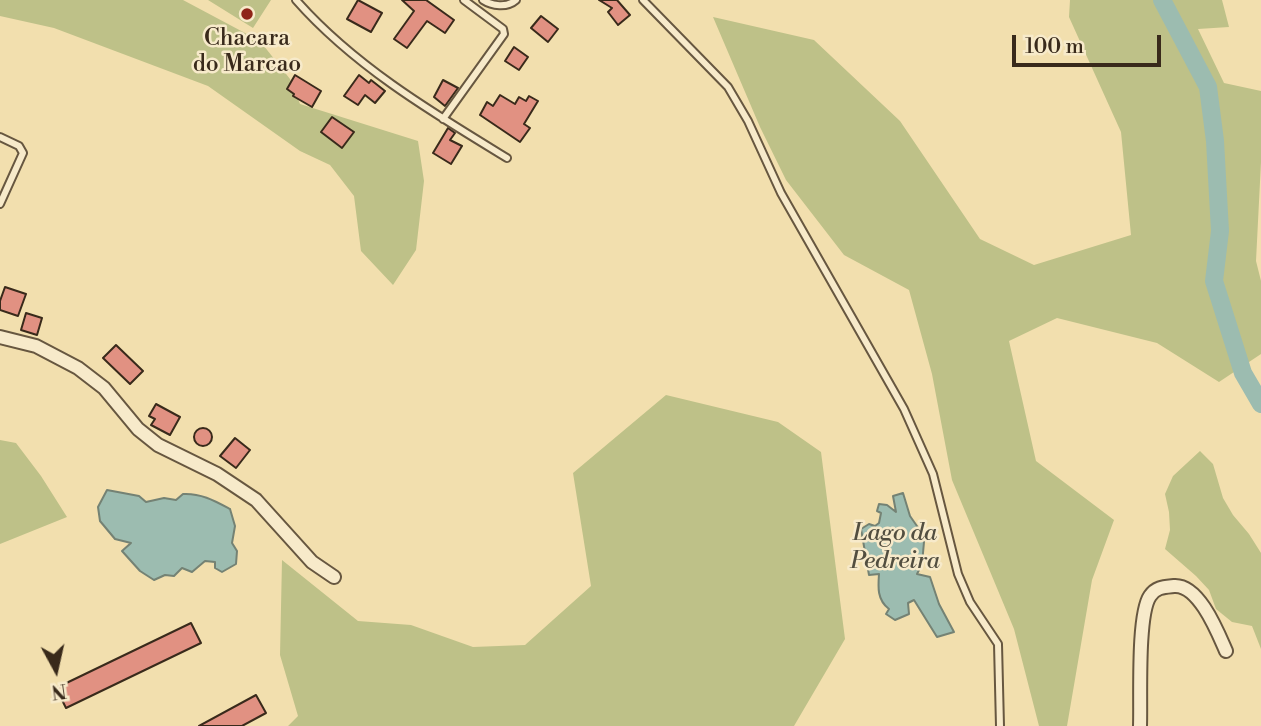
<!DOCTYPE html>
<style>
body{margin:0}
#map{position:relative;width:1261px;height:726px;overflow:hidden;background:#f2dfae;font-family:"Libre Bodoni",serif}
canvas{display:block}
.north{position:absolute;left:21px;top:635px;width:70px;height:70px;-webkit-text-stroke:5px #f7eaca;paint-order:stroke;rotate:172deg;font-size:19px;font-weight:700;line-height:28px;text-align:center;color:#392a1b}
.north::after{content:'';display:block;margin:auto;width:24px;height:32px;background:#392a1b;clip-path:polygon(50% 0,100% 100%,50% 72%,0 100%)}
.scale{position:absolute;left:1012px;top:35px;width:149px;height:32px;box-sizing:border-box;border:4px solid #392a1b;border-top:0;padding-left:9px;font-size:21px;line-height:24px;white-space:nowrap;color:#392a1b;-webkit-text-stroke:5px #f7eaca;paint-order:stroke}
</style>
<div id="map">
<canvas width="1261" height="726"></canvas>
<div class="north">N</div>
<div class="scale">100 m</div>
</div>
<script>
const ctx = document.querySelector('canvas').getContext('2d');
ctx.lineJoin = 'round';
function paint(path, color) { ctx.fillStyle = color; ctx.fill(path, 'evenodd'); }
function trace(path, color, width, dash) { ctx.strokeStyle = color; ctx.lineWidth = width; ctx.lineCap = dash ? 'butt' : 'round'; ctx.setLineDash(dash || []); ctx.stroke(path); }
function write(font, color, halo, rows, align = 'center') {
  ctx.font = font + ' "Libre Bodoni",serif'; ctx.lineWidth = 5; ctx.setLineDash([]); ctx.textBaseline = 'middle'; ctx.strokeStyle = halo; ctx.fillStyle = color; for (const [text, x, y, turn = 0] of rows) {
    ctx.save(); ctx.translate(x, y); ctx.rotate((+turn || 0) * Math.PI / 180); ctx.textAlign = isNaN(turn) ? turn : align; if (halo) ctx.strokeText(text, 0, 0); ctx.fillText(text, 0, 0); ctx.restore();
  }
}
paint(new Path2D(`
 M0 0H183L260 41 290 79 300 104 418 141 424 181 416 250 393 285 361 251 354 196 330 165 300 151 208 86 54 28 0 16Z
 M208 0H271L253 28Z
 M1070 0H1222L1229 27 1198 29 1224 83 1261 91V162L1256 261 1261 281V354L1219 382 1157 343 1057 318 1009 341 1036 461 1114 520 1092 580 1067 726H1039L1014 629 952 480 932 374 909 290 844 255 786 180 760 127 713 17 814 40 900 121 980 239 1034 265 1131 235 1121 132 1069 17Z
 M666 395 778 422 821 452 845 639 794 726H288L298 716 280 655 282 560 358 621 411 625 473 647 525 645 591 586 573 473Z
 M0 440 16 443 41 476 67 517 0 544Z
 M1200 451 1213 464 1223 498 1233 515 1249 534 1261 553V649L1252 626 1232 622 1216 609 1209 590 1196 576 1165 549 1170 530 1169 512 1165 494 1173 476Z`), '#bec188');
const water = new Path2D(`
 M107 490 139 496 146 502 164 498 176 500 183 494C201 493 215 501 230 509L235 526 232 543 237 551 236 564 222 572 215 568V562L205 561 192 572 182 568 174 576 165 575 154 580 140 571 122 551 131 543 115 539 100 521 98 507Z
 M903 493 910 516 919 529 924 542 922 564 917 574 930 577 939 604 954 632 937 637 914 600 908 603 909 614 895 620 886 614 889 609C877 600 878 587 879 574L869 575 861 529 869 524 875 526 879 523 881 513 877 511 879 504 887 505 896 512 893 496Z`);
paint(water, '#9cbcb0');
trace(water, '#748274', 2);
trace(new Path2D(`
 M1162 0 1208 87 1215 141 1220 231 1214 281 1243 373 1261 404`), '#9cbcb0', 18);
const building = new Path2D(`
 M358 0 382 13 371 32 347 19Z
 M402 0H426L454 20 445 33 427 21 407 48 394 39 414 11Z
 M599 0H617L630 15 618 25 608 12 612 8Z
 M541 16 558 29 548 42 531 28Z
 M514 47 528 57 519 70 505 61Z
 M295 75 321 91 312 107 293 96 294 94 287 89Z
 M359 75 369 83 371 80 385 91 375 103 365 95 358 105 344 96Z
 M443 80 458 88 445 106 434 97Z
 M500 95 515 104 519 97 526 101 529 96 538 101 524 124 530 128 520 142 480 115 487 102 493 106Z
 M332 117 354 132 342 148 321 132Z
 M448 128 455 133 450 140 462 146 451 164 433 153Z
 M5 287 26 294 18 316 0 310V301Z
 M26 313 42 318 37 335 21 330Z
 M116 345 143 371 130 384 103 358Z
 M156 404 180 417 170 435 151 425 155 419 149 416Z
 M194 437a9 9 0 1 1 18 0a9 9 0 1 1-18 0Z
 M235 438 250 450 236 468 220 456Z
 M191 623 201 643 66 708 56 688Z
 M256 695 266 713 242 726H199Z`);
paint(building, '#e19182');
trace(building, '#392a1b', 2);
const lane = new Path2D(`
 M296 0C354 66 433 113 507 158
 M483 0C492 6 507 8 516 0
 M643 0 728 87 748 121 781 193 904 409 933 474 958 574 970 602 998 644 1000 726
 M443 119 504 34 503 29 464 0
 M0 137 19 146 23 153 0 204`);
const street = new Path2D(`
 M0 337 36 346 78 368 104 388 138 429 158 445 217 474 256 500 312 562 334 577
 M1140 726C1141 700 1137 615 1150 596 1156 587 1164 587 1174 586 1199 584 1218 633 1226 651`);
trace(lane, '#675740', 10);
trace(street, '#675740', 16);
trace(lane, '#f7eaca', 6);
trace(street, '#f7eaca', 12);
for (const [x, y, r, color] of [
 [247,14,7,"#8f2418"]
]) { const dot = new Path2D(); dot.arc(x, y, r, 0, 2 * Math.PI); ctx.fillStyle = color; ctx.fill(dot); trace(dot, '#f7eaca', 2.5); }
write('23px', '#392a1b', '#f7eaca', [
 ["Chacara",247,39],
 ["do Marcao",247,65]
]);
write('italic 24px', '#524e40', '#f7eaca', [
 ["Lago da",895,534],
 ["Pedreira",895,562]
]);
</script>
